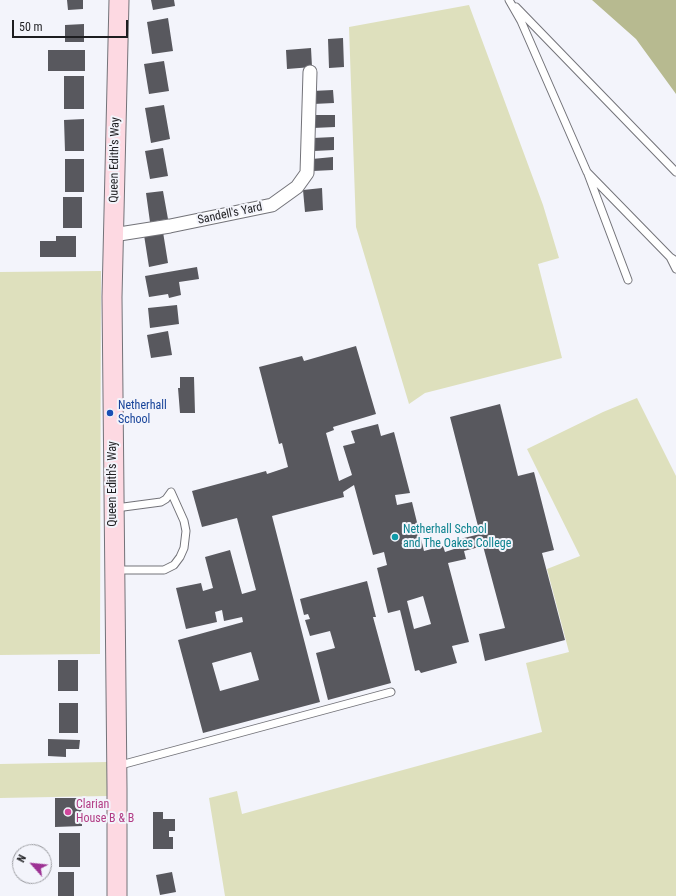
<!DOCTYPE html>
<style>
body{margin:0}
#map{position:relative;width:676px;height:896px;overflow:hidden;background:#f3f4fb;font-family:"Roboto Condensed",sans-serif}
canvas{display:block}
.north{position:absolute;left:12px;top:844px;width:40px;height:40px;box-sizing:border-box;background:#f3f4fb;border:1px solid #9d9ea3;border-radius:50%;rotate:297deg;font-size:11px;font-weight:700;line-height:16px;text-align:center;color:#1d1d20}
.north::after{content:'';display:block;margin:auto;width:14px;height:18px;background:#9d3294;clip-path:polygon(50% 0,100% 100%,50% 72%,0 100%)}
.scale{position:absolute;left:12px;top:20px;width:116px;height:18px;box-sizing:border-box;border:2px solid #1d1d20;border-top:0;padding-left:5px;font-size:12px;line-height:14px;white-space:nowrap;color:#1d1d20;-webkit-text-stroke:3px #f3f4fb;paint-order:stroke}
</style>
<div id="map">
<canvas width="676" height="896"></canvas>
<div class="north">N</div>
<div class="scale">50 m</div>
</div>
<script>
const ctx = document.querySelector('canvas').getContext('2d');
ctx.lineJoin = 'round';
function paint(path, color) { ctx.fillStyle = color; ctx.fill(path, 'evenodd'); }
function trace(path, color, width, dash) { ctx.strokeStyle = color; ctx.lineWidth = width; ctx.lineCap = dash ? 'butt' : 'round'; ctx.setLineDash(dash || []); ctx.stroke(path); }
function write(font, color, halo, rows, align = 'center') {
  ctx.font = font + ' "Roboto Condensed",sans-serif'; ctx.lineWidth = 4; ctx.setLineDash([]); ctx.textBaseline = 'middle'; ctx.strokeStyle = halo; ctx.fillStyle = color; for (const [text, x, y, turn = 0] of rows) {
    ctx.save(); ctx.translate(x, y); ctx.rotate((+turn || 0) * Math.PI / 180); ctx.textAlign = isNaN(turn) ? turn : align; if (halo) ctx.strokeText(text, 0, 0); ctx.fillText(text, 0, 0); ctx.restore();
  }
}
paint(new Path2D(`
 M469 5 543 205 559 258 538 264 562 358 425 393 409 404 356 227 349 27Z
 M101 271 100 654 0 655V272Z
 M637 398 676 476V896H225L209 798 237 791 242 814 542 732 526 663 569 652 547 569 580 556 527 449 603 412Z
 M107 762V796L0 798V764Z`), '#dee0bd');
paint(new Path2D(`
 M592 0H676V94L636 39Z`), '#b7ba90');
paint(new Path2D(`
 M67 0H83V9L68 10Z
 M151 0H174L175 6 153 10Z
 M168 18 173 51 152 54 147 22Z
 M84 24V42H65V25Z
 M343 38 344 67 329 68 328 39Z
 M311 48 312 67 287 69 286 50Z
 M48 50H85V71H48Z
 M164 61 169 91 149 94 144 64Z
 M64 76H84V109H64Z
 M333 90 334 103 313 104 312 91Z
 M164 105 170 139 151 143 145 108Z
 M313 115H335V127L313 128Z
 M84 119V151H65L64 120Z
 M334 137V150L314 151 313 138Z
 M163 148 168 176 150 179 145 151Z
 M333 157V170L313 171 312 159Z
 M65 159H84V192H65Z
 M322 188 323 210 305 212 303 190Z
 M163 191 168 219 150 222 146 193Z
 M63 197H82V228H63Z
 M163 232 168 263 149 267 144 235Z
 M56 236H76V257H40V241H56Z
 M197 267 199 279 179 282 181 295 169 298 168 294 149 297 145 276Z
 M177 305 179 324 150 328 148 308Z
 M168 331 172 355 151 358 147 335Z
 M356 346 376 414 333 427 334 430 326 433 339 481 352 475 343 446 355 443 351 431 378 424 381 436 394 432 410 493 395 495 397 505 412 502 424 551 443 546 445 552 454 549 452 541 480 534 450 417 500 404 518 476 534 472 554 550 542 553 565 640 485 661 479 634 505 628 483 546 464 551 466 559 448 563 469 642 452 646 457 663 421 673 419 670 415 671 400 610 388 613 377 568 387 565 384 552 373 555 354 485 343 492 344 497 272 516 320 702 203 733 178 640 243 622 242 617 224 621 222 610 215 612 217 622 186 629 176 588 201 583 203 591 213 588 205 557 230 550 242 594 256 590 237 518 202 527 192 491 266 471 267 474 288 467 282 443 279 444 259 367 302 356 304 361ZM423 596 431 624 414 629 407 601ZM251 652 259 680 220 691 212 663Z
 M180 377H194L195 413H180L178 388H180Z
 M367 581 376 617H373L391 683 328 700 316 653 335 648 330 631 310 636 305 620 310 619 308 614 304 615 300 599Z
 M58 660H78V691H58Z
 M59 703H78V733H59Z
 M48 739 80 740 79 749H66V757L48 756Z
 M55 798H81L82 826 55 827Z
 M153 812H163V819H175V831H169V837H173V849H153Z
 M59 833H80V867H59Z
 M58 872H74V896H58Z
 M172 872 176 892 160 895 156 875Z`), '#58585e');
const lane = new Path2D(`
 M509 0 521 21 587 172 670 257 676 261
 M516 7 676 172
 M588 174 628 280
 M670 257 676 269
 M115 570H164L174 565 180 557 184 548 186 531 184 521 171 492 166 499 161 502 116 508
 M117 766 391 692`);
const street = new Path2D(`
 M113 235 170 226 272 205 297 187 307 173 310 72`);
const secondary = new Path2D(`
 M117 896V788L112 297 119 0`);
trace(lane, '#737379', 9);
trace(street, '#737379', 15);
trace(secondary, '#737379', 21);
trace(lane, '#fff', 7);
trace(street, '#fff', 13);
trace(secondary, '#fdd9e2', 19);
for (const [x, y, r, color] of [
 [110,413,4,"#1a4fb4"],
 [395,537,4,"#0f9aa8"],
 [68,812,4,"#d1479c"]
]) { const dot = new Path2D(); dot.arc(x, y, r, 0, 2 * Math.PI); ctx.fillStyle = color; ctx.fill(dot); trace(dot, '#f3f4fb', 1.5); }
write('12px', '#1d1d20', '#f3f4fb', [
 ["Queen Edith's Way",115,160,-89],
 ["Sandell's Yard",230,214,-12],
 ["Queen Edith's Way",113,484,-90]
]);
write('12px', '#164399', '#f3f4fb', [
 ["Netherhall",118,406],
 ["School",118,420]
], 'left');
write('12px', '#0d838f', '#f3f4fb', [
 ["Netherhall School",403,530],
 ["and The Oakes College",403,544]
], 'left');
write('12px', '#b23c85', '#f3f4fb', [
 ["Clarian",76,805],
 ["House B & B",76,819]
], 'left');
</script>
